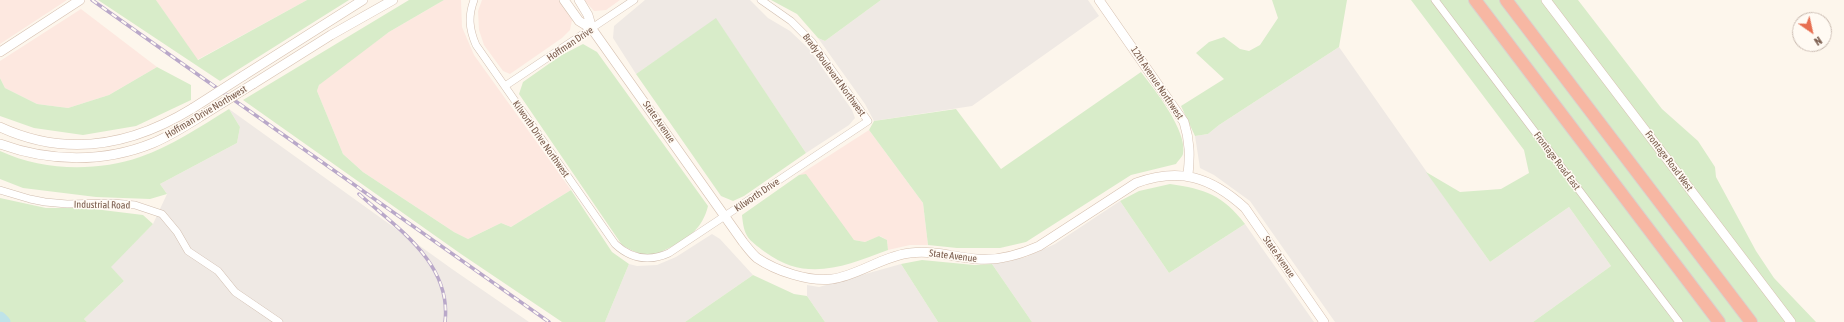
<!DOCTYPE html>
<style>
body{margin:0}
#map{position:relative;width:1844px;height:322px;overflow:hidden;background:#fdf6ec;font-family:"Asap Condensed",sans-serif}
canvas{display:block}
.north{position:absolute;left:1792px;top:12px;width:40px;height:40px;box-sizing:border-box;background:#fffaf3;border:1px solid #cabbb1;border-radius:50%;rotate:146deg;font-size:11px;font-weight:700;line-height:16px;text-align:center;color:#7a5c4d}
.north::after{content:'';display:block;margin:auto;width:14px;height:18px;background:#e76f51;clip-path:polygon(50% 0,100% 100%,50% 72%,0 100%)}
</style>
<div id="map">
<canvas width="1844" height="322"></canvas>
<div class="north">N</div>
</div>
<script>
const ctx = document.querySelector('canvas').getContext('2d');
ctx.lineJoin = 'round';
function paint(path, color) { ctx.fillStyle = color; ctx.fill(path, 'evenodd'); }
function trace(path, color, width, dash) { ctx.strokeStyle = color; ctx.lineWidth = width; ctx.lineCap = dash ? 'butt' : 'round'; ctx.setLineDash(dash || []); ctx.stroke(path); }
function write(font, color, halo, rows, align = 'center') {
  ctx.font = font + ' "Asap Condensed",sans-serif'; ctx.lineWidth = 3; ctx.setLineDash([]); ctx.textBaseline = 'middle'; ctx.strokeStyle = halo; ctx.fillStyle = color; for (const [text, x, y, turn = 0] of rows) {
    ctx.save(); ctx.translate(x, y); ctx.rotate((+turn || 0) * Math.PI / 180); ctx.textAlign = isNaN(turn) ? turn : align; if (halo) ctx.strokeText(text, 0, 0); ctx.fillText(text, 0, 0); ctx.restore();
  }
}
paint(new Path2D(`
 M0 0H67L0 44Z
 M156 0H307L197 60Z
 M444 0H461L462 27 474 55 571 190 511 227 501 223 468 239 454 232 363 172 343 154 317 91 319 85 332 73 389 32Z
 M482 0H559L572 20 570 30 562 38 510 74 503 71 484 45 479 30 478 11Z
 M584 0H620L606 10 594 11Z
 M81 9 157 67 109 95 68 108 37 104 5 88 0 78V61Z
 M869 130 923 203 928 245H910L888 250 887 240 880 236 865 242 854 240 799 175Z`), '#fde8e0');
paint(new Path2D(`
 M645 0H750L768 18 790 31 809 49 852 110 855 118 849 125 806 153 716 19 636 74 613 38 614 26Z
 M881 0H1088L1099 16 972 106 874 121 865 104 818 38 825 41Z
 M1339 47 1490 262 1569 207 1611 266 1533 322H1335L1250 201 1214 175 1200 168 1195 136 1208 134 1219 125Z
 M229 109 452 269 529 322H87L84 319 124 281 110 267 153 224 167 194 160 184 237 143 240 127Z
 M1120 201 1169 273 1245 224 1314 322H1032L992 264 1026 257 1055 244Z
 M712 234 720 239 753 275 685 322H605L629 264 637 266 657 265 676 257Z
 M901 264 938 322H825L807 296V285L819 287Z`), '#efe9e4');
paint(new Path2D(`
 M98 0H156L198 60 307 0H349L220 81Z
 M409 0H444L389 32 319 85 317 91 343 154 363 172 454 232 468 239 501 223 511 227 571 190 612 252 629 264 605 322H562L461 254 243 100Z
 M771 0H881L825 41 818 38 797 14Z
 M1272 0H1347L1339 47 1219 125 1208 134 1195 136 1181 106 1224 79 1196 53 1209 42 1224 37 1240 49 1249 51 1260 45 1278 18Z
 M1411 0H1578L1662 109 1698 141 1715 167 1716 177 1756 251 1774 278 1816 322H1533L1611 266 1569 207 1490 262 1426 172 1460 192 1501 189 1529 173 1524 150Z
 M716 18 806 153 744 196 733 201 721 196 636 74Z
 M583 44 597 52 708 206C703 228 687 240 667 249 662 251 657 255 652 255 640 255 632 251 622 245L519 94 523 82 560 56Z
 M157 67 191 85V100L136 126 83 135 34 128 0 116V78L5 88 37 104 68 108 109 95Z
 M1141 72C1154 89 1188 131 1183 154 1182 157 1178 161 1176 164L1131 175 1026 242 1000 248H957L928 245 923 203 869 130 874 121 956 109 1001 169Z
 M229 109 240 127 237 143 160 184 167 194 150 199 96 197 23 188 0 179V151C43 171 96 172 140 157 172 146 201 126 229 109Z
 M806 174 854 240 865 242 879 236 887 240 888 250C845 266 807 283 765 252 748 239 744 237 742 215L799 175Z
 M1170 184C1205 189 1223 195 1245 224L1169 273 1120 201 1139 191Z
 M0 198 46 208H86L143 215 153 224 111 267 124 281 84 319 87 322H0Z
 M922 260 974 265 992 264 1032 322H938L901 264Z
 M753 275 794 294 807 296 825 322H685Z`), '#d8ecc9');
trace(new Path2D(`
 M0 318 4 322`), '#bfe3e8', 13);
const street = new Path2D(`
 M474 0C468 16 469 29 476 45L615 244C631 259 649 262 669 253L868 121 812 42 791 21 761 0
 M1435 0 1679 322
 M505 86 634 0
 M0 190 30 199 45 202 67 204 113 203 135 205 162 214 177 232 188 251 218 271 235 292 279 322`);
const secondary = new Path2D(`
 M564 0 579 21 592 29
 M579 0 588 15 592 29 743 242C747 247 752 254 757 258 776 271 809 282 832 279 857 276 883 256 910 253 933 250 954 257 977 259 998 261 1019 255 1039 246L1136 183C1180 167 1211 177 1245 208L1324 322
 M1099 0 1184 122C1190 141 1190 156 1188 175
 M1546 0 1791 322
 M0 52 80 0
 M243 76 363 0
 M253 84 331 35 393 0
 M0 127C67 158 133 145 193 108
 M0 144C49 162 104 163 153 143 170 136 187 125 203 115`);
const highway = new Path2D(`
 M1475 0 1719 322
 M1506 0 1751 322`);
trace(street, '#d1beb0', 8);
trace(secondary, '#d6c0b0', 10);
trace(highway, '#dad1cd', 14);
trace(street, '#fff', 7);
trace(secondary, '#fff', 9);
trace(highway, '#f7b7a3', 12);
const rail = new Path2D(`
 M92 0 549 322
 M359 194C397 228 452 263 445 322`);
trace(rail, '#b9a8c9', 3.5);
trace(rail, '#fffaf3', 2, [6]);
const secondaryBridge = new Path2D(`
 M193 108 243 76
 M203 115 253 84`);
trace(secondaryBridge, '#d6c0b0', 10, []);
trace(secondaryBridge, '#fff', 9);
write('10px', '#7a5c4d', '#fffaf3', [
 ["Hoffman Drive",570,44,-34],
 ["Brady Boulevard Northwest",834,75,54],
 ["12th Avenue Northwest",1157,83,56],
 ["Hoffman Drive Northwest",206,112,-31],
 ["State Avenue",659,122,55],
 ["Kilworth Drive Northwest",541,139,55],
 ["Frontage Road East",1557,161,53],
 ["Frontage Road West",1669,161,53],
 ["Kilworth Drive",757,195,-34],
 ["Industrial Road",102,205,1],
 ["State Avenue",953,256,7],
 ["State Avenue",1279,257,55]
]);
</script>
